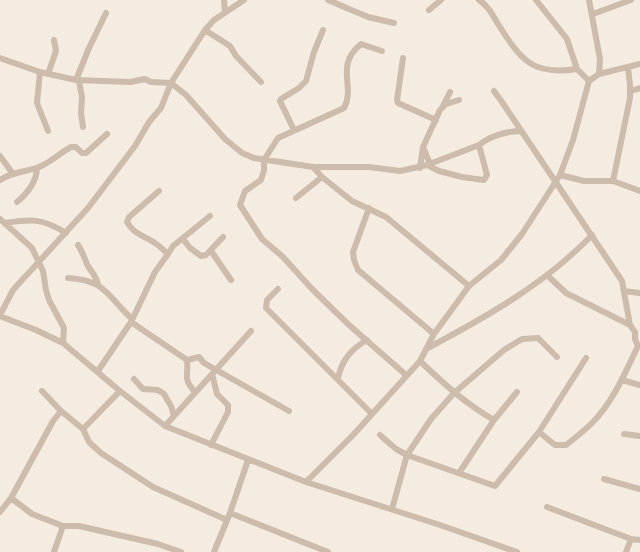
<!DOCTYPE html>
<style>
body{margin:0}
canvas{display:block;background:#f4ebe1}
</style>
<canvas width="640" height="552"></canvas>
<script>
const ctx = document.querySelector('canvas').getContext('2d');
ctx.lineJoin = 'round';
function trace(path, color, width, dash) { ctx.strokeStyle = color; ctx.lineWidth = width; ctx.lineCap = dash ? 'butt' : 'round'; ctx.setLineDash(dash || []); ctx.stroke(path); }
trace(new Path2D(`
 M224 0 225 12
 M328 0 368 17 394 23
 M479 0C489 7 492 14 498 24 521 60 532 76 577 69L589 81 599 74 640 64
 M536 0 567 39 577 69
 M589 0 600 59 599 74
 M429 10 441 0
 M593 14 631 0
 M205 30 230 46 236 56 261 82
 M382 51 361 44C334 66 356 86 344 108L278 138 264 160V170L261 180 245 191 240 205 262 239 283 257 312 289 349 325 406 375
 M0 58 40 72 76 80 130 82 145 79 151 82 171 83 186 95 225 139 242 153 254 158 313 167H369L400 171 427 165 439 171 462 177 484 180 487 175 479 145C490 136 507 131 521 131
 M403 58 397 100 398 103 436 120
 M40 72 37 103 48 131
 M48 74 56 51 54 40
 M76 80 89 48 106 13
 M79 81 82 97 81 113 83 127
 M494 91 502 102 622 281 630 325 635 332V339L638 346C625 373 613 402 592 423 584 431 575 438 566 445H555L539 432
 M631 91 640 88
 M443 106 450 92
 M294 130 280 101 281 99 299 88 306 81 314 52 323 30
 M423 147 430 164
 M0 156 13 174
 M427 165 479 145
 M313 167 322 177 352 201 386 217 469 286
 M420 168 423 147 440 110 446 104 459 100
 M560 175 584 181H613L640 191
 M0 180C11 172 26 172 39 167 51 162 60 153 71 147H76L82 153H86L107 134
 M613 181 630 98V85L628 68
 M159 191 129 217 127 222C133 234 145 236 155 243 160 246 164 251 168 254
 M296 198 322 177
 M17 202C27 194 37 181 37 168
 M369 208 353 252 354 260 358 270 434 334
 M0 219 32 248 43 271 46 290 49 300 64 328 63 343
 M5 223C32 219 42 218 66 233
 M183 239 190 248 201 256 206 255 223 237
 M78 245C82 251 84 257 87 264 90 271 96 275 98 284
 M211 251 231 280
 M548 276 566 293 630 325
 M68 278C106 280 107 296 132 319
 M278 289 267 300 266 308 371 413
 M624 291 640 293
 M0 315 13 290 88 208 135 146 149 122 161 108 171 83 205 30 214 20 244 0
 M0 316 36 330 63 343 120 391 165 426 306 482 440 525 517 552
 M131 322 187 360 199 357 204 363 289 411
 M426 349C486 317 545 284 592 235
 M187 360C189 376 182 378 195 392
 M420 361C444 384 466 404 494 420
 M98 371 131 322 155 272 168 254 173 246 210 216
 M338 378C342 360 351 349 367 340
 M134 379 143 389 158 390 164 394 171 406 174 416
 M622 380 640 385
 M42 391 61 411
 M165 426 251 331
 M83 429 89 442 101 453 153 487 227 520
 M624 434 640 436
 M380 435 396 449 407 455 495 486 539 432 586 358
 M211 445 228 412V405L217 394 212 374
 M459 473 494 420 517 392
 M604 479 640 489
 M306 482 354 434 420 361 434 334 469 286 501 260 522 234 560 175 573 140 589 81
 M11 498 32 514 63 526H79L158 544 181 552
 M547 507 631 539 640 540
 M392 509 407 455 431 419 454 393 504 350 522 339 538 338 557 357
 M0 512 11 498 53 421 61 411 83 429 120 391
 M230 513 328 552
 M54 552 63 526
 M214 552 230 513 248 460
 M626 552 631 539`), '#cdbbac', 6);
</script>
